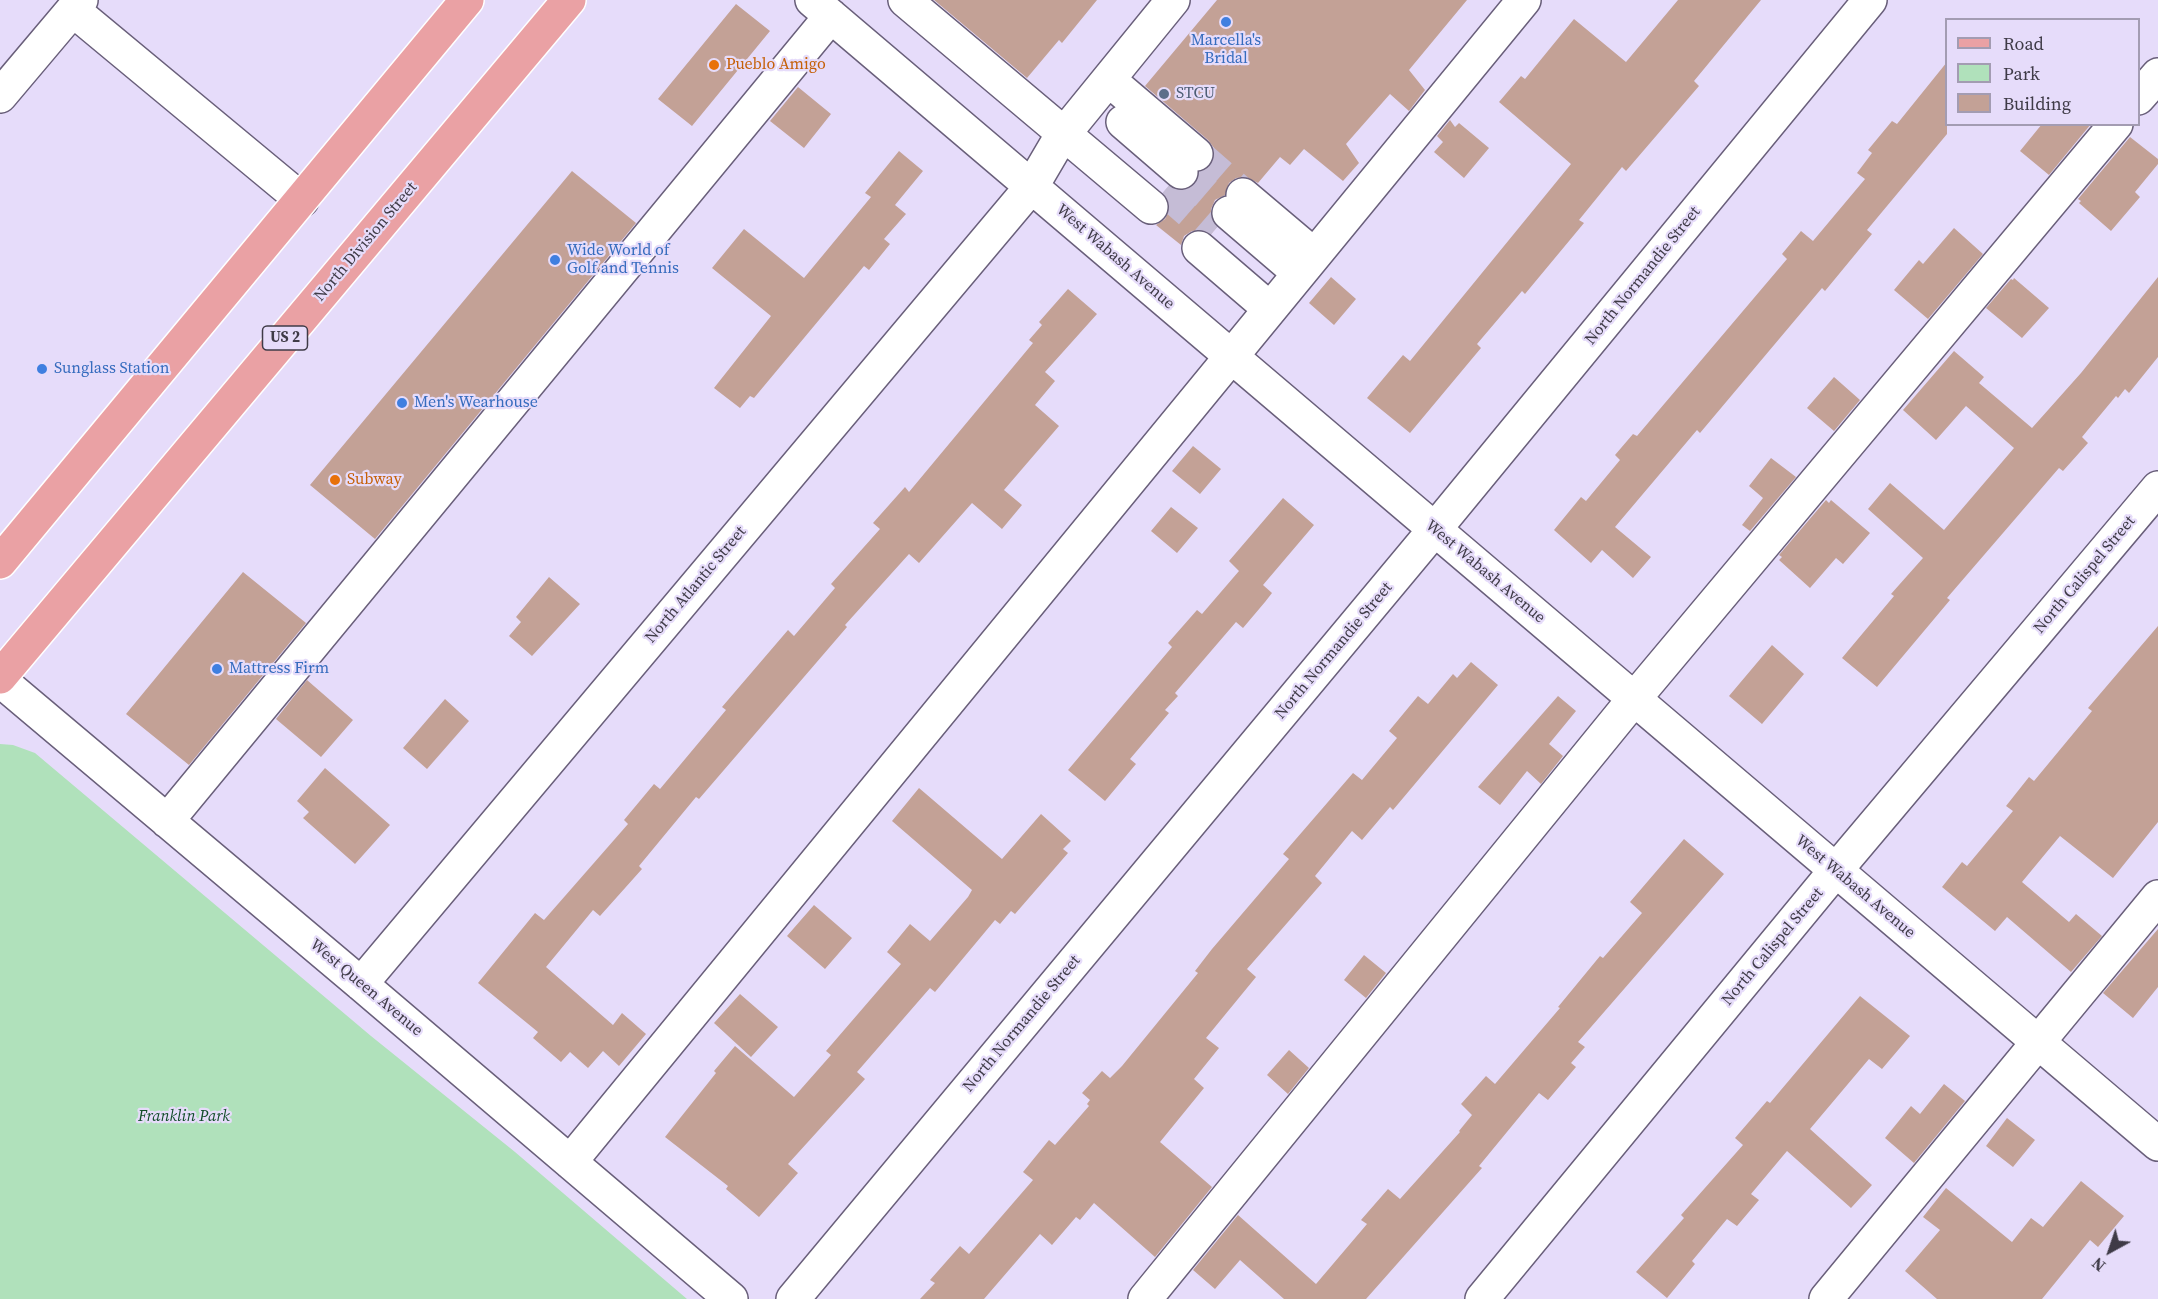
<!DOCTYPE html>
<style>
body{margin:0}
#map{position:relative;width:2158px;height:1299px;overflow:hidden;background:#e6dcfa;font-family:"Source Serif 4",serif}
canvas{display:block}
.legend{position:absolute;left:1945px;top:18px;width:195px;height:108px;box-sizing:border-box;background:#e6dcfa;border:2px solid #a39cb2;margin:0;padding:8px 10px;list-style:none;font-size:18px;color:#3f3b47}
.legend li{display:flex;align-items:center;gap:12px;height:30px}
.legend b{width:30px;border:2px solid #a39cb2}
.north{position:absolute;left:2080px;top:1221px;width:60px;height:60px;-webkit-text-stroke:4px #e6dcfa;paint-order:stroke;rotate:220deg;font-size:16px;font-weight:700;line-height:24px;text-align:center;color:#3f3b47}
.north::after{content:'';display:block;margin:auto;width:21px;height:27px;background:#3f3b47;clip-path:polygon(50% 0,100% 100%,50% 72%,0 100%)}
</style>
<div id="map">
<canvas width="2158" height="1299"></canvas>
<ul class="legend">
<li><b style="height:8px;background:#eaa1a4"></b>Road</li>
<li><b style="height:16px;background:#b0e1bb"></b>Park</li>
<li><b style="height:16px;background:#c3a196"></b>Building</li>
</ul>
<div class="north">N</div>
</div>
<script>
const ctx = document.querySelector('canvas').getContext('2d');
ctx.lineJoin = 'round';
function paint(path, color) { ctx.fillStyle = color; ctx.fill(path, 'evenodd'); }
function trace(path, color, width, dash) { ctx.strokeStyle = color; ctx.lineWidth = width; ctx.lineCap = dash ? 'butt' : 'round'; ctx.setLineDash(dash || []); ctx.stroke(path); }
function write(font, color, halo, rows, align = 'center') {
  ctx.font = font + ' "Source Serif 4",serif'; ctx.lineWidth = 4.5; ctx.setLineDash([]); ctx.textBaseline = 'middle'; ctx.strokeStyle = halo; ctx.fillStyle = color; for (const [text, x, y, turn = 0] of rows) {
    ctx.save(); ctx.translate(x, y); ctx.rotate((+turn || 0) * Math.PI / 180); ctx.textAlign = isNaN(turn) ? turn : align; if (halo) ctx.strokeText(text, 0, 0); ctx.fillText(text, 0, 0); ctx.restore();
  }
}
paint(new Path2D(`
 M0 744 13 745 35 753 371 1036 515 1152 687 1299H0Z`), '#b0e1bb');
paint(new Path2D(`
 M934 0H1097L1062 43 1059 40 1027 78Z
 M1217 0H1467L1409 70 1425 90 1409 111 1390 94 1346 144 1359 163 1343 181 1304 149 1290 165 1280 157 1258 183 1246 177 1236 178 1229 183 1225 195 1215 200 1211 209V219L1217 227 1211 234 1202 230 1192 231 1184 236 1181 245 1156 225 1165 219 1169 211V201L1163 193 1169 186 1178 190H1187L1195 185 1199 172 1211 166 1214 157V148L1208 140 1145 86Z
 M1678 0H1761L1694 81 1699 86 1626 171 1622 167 1579 220 1584 223 1525 294 1522 291 1477 344 1481 348 1410 433 1367 398 1403 355 1410 361 1571 164 1499 102 1521 76 1525 79 1574 19 1626 62Z
 M736 4 770 31 692 126 658 99Z
 M1947 62V134L1867 230 1872 234 1825 291 1822 288 1700 433 1697 430 1615 527 1651 557 1633 578 1602 550 1591 563 1554 530 1581 497 1586 501 1620 460 1615 455 1633 434 1637 436 1787 259 1782 254 1801 231 1813 241 1865 179 1857 173 1872 153 1868 150 1892 121 1897 124Z
 M798 87 831 114 804 148 770 121Z
 M1450 120 1455 127 1459 123 1489 148 1464 178 1434 152 1443 142 1437 136Z
 M2042 124H2091L2049 175 2020 151Z
 M2130 137 2158 159V164L2135 192 2140 197 2111 231 2079 203 2081 201 2078 199Z
 M899 151 923 171 895 205 906 214 884 239 890 244 869 270 864 266 754 398 750 396 740 408 714 388 771 316 712 268 744 229 804 278 871 197 865 193Z
 M572 171 636 223 375 539 310 485Z
 M1954 228 1983 254 1928 319 1894 290 1919 260 1923 264Z
 M1331 277 1356 299 1334 325 1309 303Z
 M2158 277V357L2129 393 2125 389 2118 398 2116 396 2082 437 2088 443 2063 471 2059 468 1947 598 1950 600 1877 687 1842 658 1894 596 1891 594 1923 558 1868 509 1890 483 1944 530 2014 448 1966 406 1936 440 1903 410 1954 351 1984 377 1979 383 2032 428 2081 373Z
 M2014 278 2049 308 2022 338 1986 308 2011 279 2013 280Z
 M1068 289 1097 314 1045 372 1055 381 1035 405 1059 426 1004 490 1022 505 1002 529 972 503 919 563 909 554 845 625 847 627 699 799 696 797 639 866 642 869 600 916 593 910 546 967 613 1025 622 1013 646 1034 619 1066 603 1051 588 1068 570 1052 561 1062 533 1038 538 1032 478 983 535 913 544 920 628 824 624 820 654 784 660 789 726 710 722 707 788 630 794 636 835 588 831 584 880 529 873 523 905 487 909 492 1033 343 1029 340 1042 325 1039 322Z
 M1834 377 1860 400 1834 431 1807 408Z
 M1193 446 1221 469 1200 494 1172 471Z
 M1771 458 1796 477 1750 531 1742 525 1763 498 1749 486Z
 M1283 498 1314 525 1263 585 1272 593 1265 602 1243 628 1236 622 1175 693 1178 696 1165 710 1169 713 1130 759 1136 764 1105 801 1068 770 1172 647 1168 643 1197 610 1202 614 1239 571 1229 561Z
 M1826 500 1829 503 1831 500 1870 533 1843 564 1836 558 1810 588 1779 560 1782 557 1779 555Z
 M1171 507 1198 528 1177 553 1151 531Z
 M243 572 306 623 189 765 126 714Z
 M549 577 580 604 532 656 509 636 521 622 516 617Z
 M2158 626V822L2113 878 2060 836 2022 882 2069 922 2076 914 2102 936 2071 972 2007 917 1995 931 1942 887 1962 862 1967 866 2013 811 2006 806 2029 777 2034 781 2092 711 2088 708Z
 M1772 645 1804 674 1762 724 1729 696Z
 M1471 662 1498 685 1393 810 1390 807 1362 840 1352 831 1315 876 1322 883 1247 969 1256 977 1206 1038 1219 1048 1194 1079 1204 1088 1160 1142 1212 1187 1155 1257 1094 1203 1080 1220 1076 1217 1052 1245 1040 1234 984 1299H920L935 1283 930 1280 960 1246 969 1254 1033 1180 1023 1172 1049 1140 1055 1145 1089 1106 1087 1104 1090 1100 1082 1093 1102 1071 1110 1078 1122 1066 1198 973 1195 971 1212 949 1289 859 1283 854 1353 773 1362 780 1397 738 1389 731 1418 696 1428 704 1453 674 1457 678Z
 M307 680 353 720 321 757 276 719Z
 M1558 696 1576 711 1549 744 1563 756 1541 784 1527 771 1500 805 1478 787Z
 M445 699 469 721 427 769 403 748Z
 M325 768 390 825 355 864 303 818 309 812 297 801Z
 M919 788 1002 859 1041 814 1071 841 1063 849 1068 853 1015 914 1011 911 1000 924 995 920 935 992 930 988 857 1072 865 1079 788 1164 798 1173 759 1217 726 1189 728 1186 665 1137 716 1073 714 1071 735 1046 794 1097 831 1055 826 1051 901 964 887 952 910 924 930 941 968 897 972 890 892 821Z
 M1684 839 1724 874 1578 1042 1585 1047 1571 1063 1576 1067 1548 1100 1539 1093 1479 1166 1482 1168 1366 1299H1284L1240 1260 1215 1289 1193 1270 1238 1215 1316 1284 1367 1224 1361 1220 1388 1189 1400 1199 1460 1132 1459 1131 1472 1115 1461 1104 1486 1076 1495 1084 1560 1008 1558 1007 1600 956 1603 958 1642 913 1630 902Z
 M814 905 852 938 825 969 787 936Z
 M2158 929V987L2133 1018 2103 993Z
 M1364 955 1386 973 1366 998 1344 980Z
 M740 994 778 1027 751 1057 714 1023Z
 M1860 996 1910 1036 1882 1069 1869 1059 1810 1129 1872 1185 1851 1208 1787 1151 1751 1194 1759 1200 1737 1226 1727 1219 1692 1261 1695 1264 1667 1298 1636 1272 1684 1218 1681 1215 1743 1145 1735 1138 1767 1101 1770 1103Z
 M1289 1050 1309 1068 1288 1094 1267 1075Z
 M1944 1084 1965 1101 1914 1163 1885 1138 1911 1106 1920 1114Z
 M2007 1118 2035 1140 2013 1167 1986 1146Z
 M2081 1181 2124 1216 2098 1247 2090 1240 2042 1299H1937L1905 1271 1940 1230 1923 1217 1946 1188 2012 1242 2031 1218 2043 1227Z`), '#c3a196');
trace(new Path2D(`
 M1196 154 1243 195
 M1181 172 1229 213
 M1165 190 1213 232`), '#c5bcd6', 33, [33, 16]);
const minor = new Path2D(`
 M812 0 2158 1144
 M905 0 1151 207
 M73 10 302 200
 M1109 80 1196 154
 M0 96 81 0
 M2138 98 2158 75
 M1123 122 1181 172
 M1243 195 1314 255
 M1229 213 1299 273
 M1199 248 1270 309
 M0 680 361 984 731 1299
 M167 821 831 16
 M361 984 1032 186 1059 140 1173 0
 M570 1162 1524 0
 M793 1299 1435 529 1870 0
 M1145 1299 1634 699 2116 124
 M1482 1299 1836 870 2158 488
 M1826 1299 2158 897`);
const major = new Path2D(`
 M0 562 467 0
 M0 677 569 0`);
trace(minor, '#695f7a', 36);
trace(major, '#fff', 36);
trace(minor, '#fff', 33);
trace(major, '#eaa1a4', 33);
for (const [x, y, r, color] of [
 [1226,22,6,"#3f7fe0"],
 [714,65,6,"#e8710a"],
 [1164,94,6,"#5c6f8a"],
 [555,260,6,"#3f7fe0"],
 [42,369,6,"#3f7fe0"],
 [402,403,6,"#3f7fe0"],
 [335,480,6,"#e8710a"],
 [217,669,6,"#3f7fe0"]
]) { const dot = new Path2D(); dot.arc(x, y, r, 0, 2 * Math.PI); ctx.fillStyle = color; ctx.fill(dot); trace(dot, '#e6dcfa', 2); }
for (const [x, y, w] of [
 [285,338,45]
]) { const box = new Path2D(); box.roundRect(x - w / 2, y - 12, w, 24, 4.5); ctx.fillStyle = '#e6dcfa'; ctx.fill(box); trace(box, '#3f3b47', 1.5); }
write('bold 15px', '#3f3b47', null, [
 ["US 2",285,338]
]);
write('16px', '#366cbe', '#e6dcfa', [
 ["Marcella's",1226,41,"center"],
 ["Bridal",1226,59,"center"],
 ["Wide World of",567,251],
 ["Golf and Tennis",567,269],
 ["Sunglass Station",54,369],
 ["Men's Wearhouse",414,403],
 ["Mattress Firm",229,669]
], 'left');
write('16px', '#c56008', '#e6dcfa', [
 ["Pueblo Amigo",726,65],
 ["Subway",347,480]
], 'left');
write('16px', '#4e5e75', '#e6dcfa', [
 ["STCU",1176,94]
], 'left');
write('16px', '#3f3b47', '#e6dcfa', [
 ["North Division Street",366,242,-50],
 ["West Wabash Avenue",1115,257,41],
 ["North Normandie Street",1643,276,-51],
 ["West Wabash Avenue",1485,572,40],
 ["North Calispel Street",2085,575,-50],
 ["North Atlantic Street",696,585,-50],
 ["North Normandie Street",1334,651,-50],
 ["West Wabash Avenue",1855,887,40],
 ["North Calispel Street",1773,947,-50],
 ["West Queen Avenue",366,988,40],
 ["North Normandie Street",1022,1024,-50]
]);
write('italic 16px', '#124d29', '#e6dcfa', [
 ["Franklin Park",184,1117]
]);
</script>
